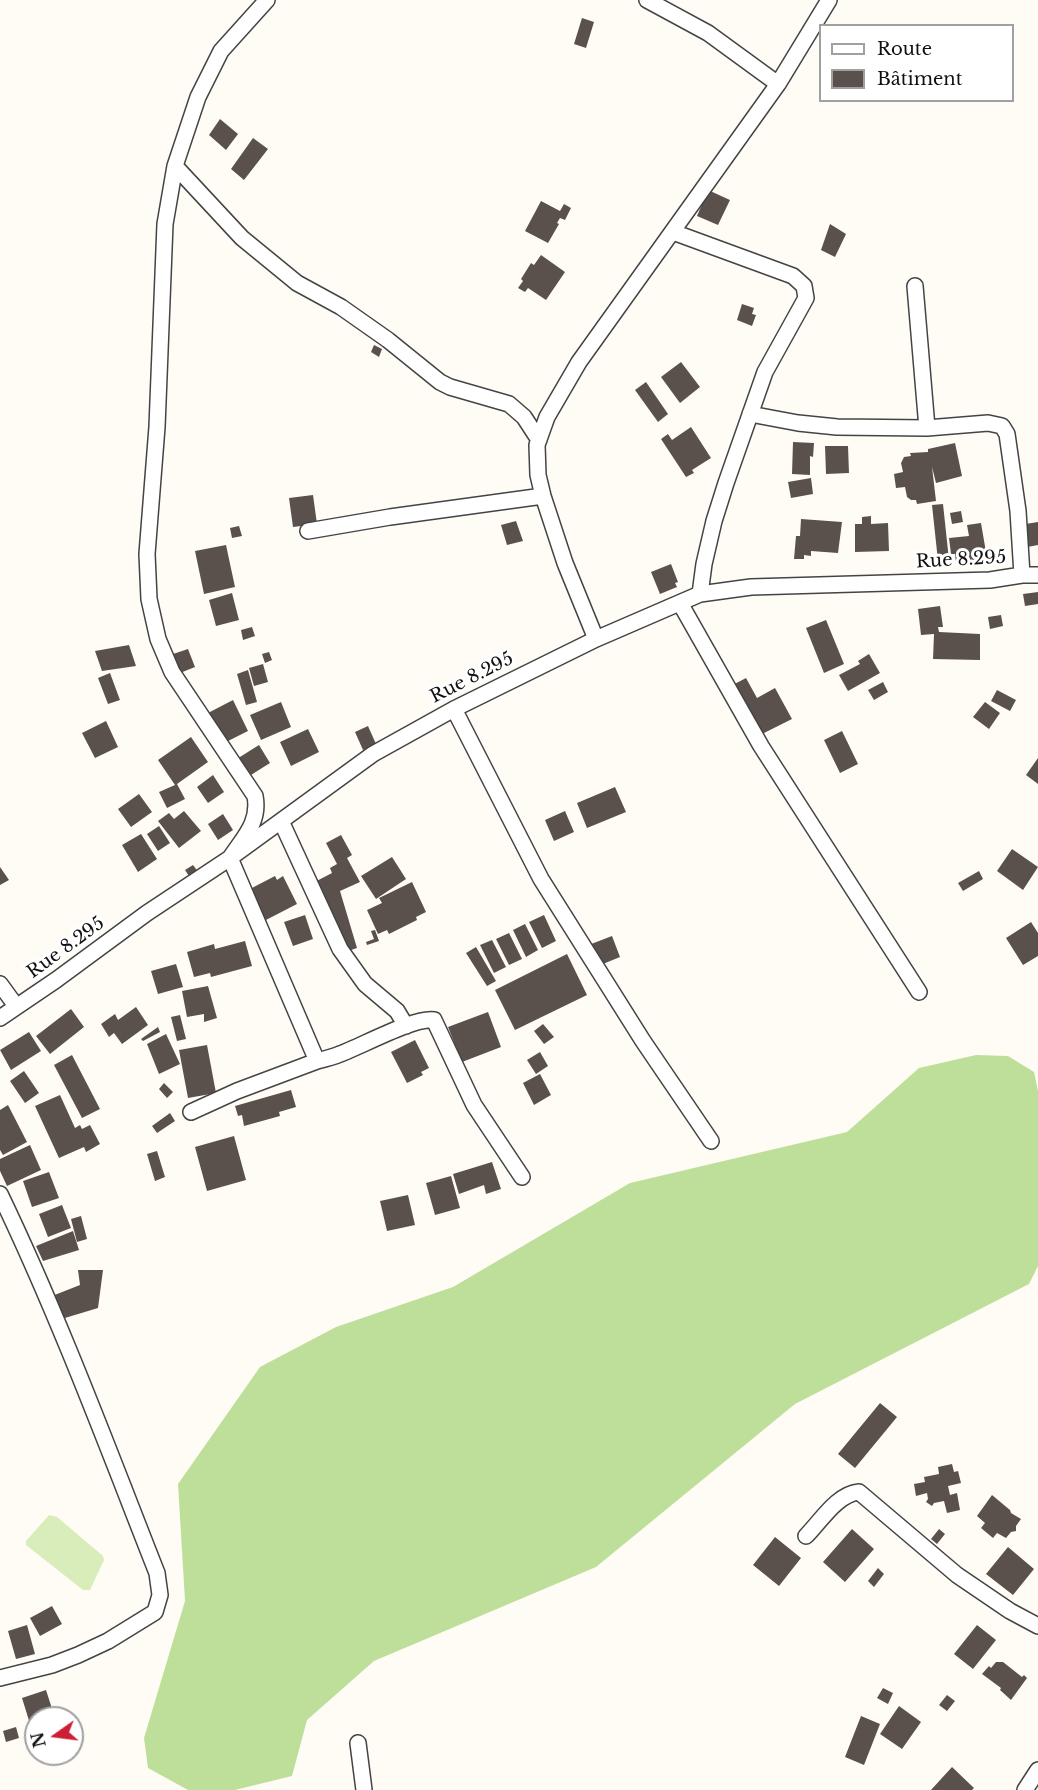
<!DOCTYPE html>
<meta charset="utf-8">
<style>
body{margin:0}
#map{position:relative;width:1038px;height:1790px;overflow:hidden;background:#fffcf5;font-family:"Libre Baskerville",serif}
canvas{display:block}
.legend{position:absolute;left:819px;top:24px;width:195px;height:78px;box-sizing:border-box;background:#fff;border:2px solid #a0a0a0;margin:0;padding:8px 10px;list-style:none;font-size:18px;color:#111}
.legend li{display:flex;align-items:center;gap:12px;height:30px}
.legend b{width:30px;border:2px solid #a0a0a0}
.north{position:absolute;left:24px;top:1706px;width:60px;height:60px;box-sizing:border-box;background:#fff;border:2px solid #a0a0a0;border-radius:50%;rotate:256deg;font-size:16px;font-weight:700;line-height:24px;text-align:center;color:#111}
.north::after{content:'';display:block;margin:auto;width:21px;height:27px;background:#cc1e34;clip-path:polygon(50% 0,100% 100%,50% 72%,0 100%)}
</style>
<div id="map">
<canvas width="1038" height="1790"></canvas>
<ul class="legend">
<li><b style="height:8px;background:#fff"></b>Route</li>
<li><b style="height:16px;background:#5b514c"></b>Bâtiment</li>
</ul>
<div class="north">N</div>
</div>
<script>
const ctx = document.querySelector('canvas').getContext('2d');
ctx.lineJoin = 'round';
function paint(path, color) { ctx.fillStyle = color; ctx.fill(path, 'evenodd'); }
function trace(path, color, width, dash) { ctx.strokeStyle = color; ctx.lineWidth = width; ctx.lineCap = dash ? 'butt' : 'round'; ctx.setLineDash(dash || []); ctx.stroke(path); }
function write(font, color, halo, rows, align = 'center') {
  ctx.font = font + ' "Libre Baskerville",serif'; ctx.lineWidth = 6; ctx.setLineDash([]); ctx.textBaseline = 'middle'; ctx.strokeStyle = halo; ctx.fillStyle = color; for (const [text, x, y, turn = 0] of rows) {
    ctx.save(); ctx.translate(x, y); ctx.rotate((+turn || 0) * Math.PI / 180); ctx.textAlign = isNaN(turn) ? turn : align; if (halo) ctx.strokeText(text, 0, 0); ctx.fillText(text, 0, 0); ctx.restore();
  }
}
paint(new Path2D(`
 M49 1515 57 1517 103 1556 104 1560 90 1590H83L26 1545V1541Z`), '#d9edba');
paint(new Path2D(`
 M976 1055 1008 1056 1034 1072 1038 1091V1266L1029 1284 795 1404 596 1567 374 1661 307 1720 292 1776 235 1790H188L148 1768 144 1738 185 1601 178 1484 260 1367 336 1327 453 1287 630 1183 847 1132 919 1068Z`), '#bedf99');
paint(new Path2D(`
 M582 18 594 22 586 48 574 44Z
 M220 119 238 134 226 150 209 135Z
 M253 138 268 149 244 180 231 169Z
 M708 190 730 200 718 225 697 216Z
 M541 201 560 211 564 204 571 208 565 220 560 218 557 223 559 224 548 243 525 231Z
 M830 224 846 234 835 257 821 250Z
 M541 255 565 272 546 300 528 288 525 292 518 288 523 281 521 279 531 263 534 265Z
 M742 304 754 308 752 314 756 315 752 326 737 320Z
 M374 345 382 349 379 357 371 352Z
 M681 362 700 387 680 403 661 377Z
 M646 382 668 414 658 422 635 390Z
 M691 427 711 458 692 470 694 473 686 477 661 439 668 434 672 440Z
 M793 442 814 443 813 457 810 456V475L792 474Z
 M955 443 962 476 936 483 932 467 936 501 917 504 916 500H911L907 497 905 487 896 488 894 474 903 472 901 463 904 457 911 456 910 453 928 452V449Z
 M825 446H848L849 473 826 474Z
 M811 478 813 494 791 498 788 482Z
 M313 495 317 524 293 527 289 498Z
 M943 504 949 560 938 561 932 505Z
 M961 511 963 522 952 524 950 513Z
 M871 516V524L888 523 889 551 855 552V524H862V517Z
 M801 519 842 522 838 553 811 551V556L804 555V559H794L796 536H800Z
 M516 521 523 541 507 545 501 525Z
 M1038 522V545L1022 548 1019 525Z
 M981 523 987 558 956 562 955 554H951L949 538 969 536 967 525Z
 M239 526 242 536 232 538 230 528Z
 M226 545 235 587 204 594 195 551Z
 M671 564 678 582 675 583 677 587 660 594 651 572Z
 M1038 592V604L1025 606 1023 594Z
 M232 593 239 620 216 626 209 600Z
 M940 606 943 627H938L939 632 980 634V660L933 659 934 634 921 635 918 609Z
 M1001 615 1003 626 990 629 988 617Z
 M826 620 844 664 824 673 806 628Z
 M252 627 255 636 243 640 241 630Z
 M129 645 136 666 102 671 95 651Z
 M188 649 195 667 170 677 161 658Z
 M269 652 272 660 265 663 262 654Z
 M869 654 880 673 848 691 839 675 860 664 858 661Z
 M263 664 268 682 254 686 249 668Z
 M248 670 257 702 246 705 237 674Z
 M110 673 120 700 108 704 98 678Z
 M746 678 757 698 775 688 792 719 754 738 727 688Z
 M883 682 888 692 874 700 868 690Z
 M997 690 1016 700 1010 711 991 701Z
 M233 700 248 731 222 744 208 713Z
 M281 702 291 727 261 740 250 715Z
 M985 702 1000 713 989 729 973 717Z
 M106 721 118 747 95 758 82 733Z
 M368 726 376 744 363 750 355 732Z
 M308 729 319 752 291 766 280 742Z
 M842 731 858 764 840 773 824 740Z
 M191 737 208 762 177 784 185 799 167 808 159 792 175 785 158 760Z
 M259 745 270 763 243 780 232 762Z
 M1038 758V784L1026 775Z
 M213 775 224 792 208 803 197 787Z
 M615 787 626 812 587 828 577 803Z
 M139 794 152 812 131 827 118 809Z
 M184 811 201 831 179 848 158 821 169 813 174 819Z
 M565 811 574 832 554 841 545 820Z
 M223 814 233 830 218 840 208 824Z
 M159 826 170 843 158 851 147 834Z
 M141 834 157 859 138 872 122 845Z
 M341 835 352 855 347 858 360 882 340 891 357 948 336 955 307 886 332 873 330 868 337 864 326 843Z
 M1012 849 1038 867 1023 890 997 871Z
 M392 857 406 879 376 899 361 876Z
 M193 865 199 873 191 879 185 870Z
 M0 867 9 880 0 885Z
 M979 871 983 879 963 891 958 883Z
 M275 876 277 880 283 876 297 904 264 921 248 890Z
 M412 882 426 912 416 917 417 920 389 934 387 930 378 934 367 910 382 903 379 898Z
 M305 915 313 939 293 946 284 922Z
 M544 915 556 941 542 948 529 922Z
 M1031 922 1038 933V956L1023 965 1006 938Z
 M525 924 538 950 526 957 513 930Z
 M375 930 379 941 367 945 366 942 374 939 371 931Z
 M509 933 522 959 509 965 496 939Z
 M612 936 620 957 598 966 586 946Z
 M492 940 506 967 494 973 480 945Z
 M245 941 252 966 211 977 210 973 194 977 187 952 214 944 215 949Z
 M476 947 496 981 487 986 466 953Z
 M567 954 587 995 515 1030 495 990Z
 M176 964 183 987 158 994 151 971Z
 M208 986 217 1018 204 1022V1014L187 1017 182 991Z
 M136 1007 148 1025 122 1044 114 1033 109 1037 101 1024 115 1014 118 1020Z
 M71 1009 84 1027 50 1054 36 1036Z
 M488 1012 501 1047 462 1062 448 1027Z
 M180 1015 186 1039 177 1041 171 1017Z
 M543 1024 554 1037 544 1044 534 1031Z
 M158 1027 160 1032 143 1041 141 1039Z
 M29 1032 41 1051 11 1070 0 1050Z
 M166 1034 180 1064 159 1074 147 1044Z
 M415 1040 429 1068 421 1072 423 1075 407 1083 391 1052Z
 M207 1045 216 1093 188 1098 179 1050Z
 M540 1052 548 1066 536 1074 527 1060Z
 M72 1055 100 1109 82 1118 54 1065Z
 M24 1071 39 1093 25 1103 10 1081Z
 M540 1074 551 1095 534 1105 523 1083Z
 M164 1083 173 1092 167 1098 159 1089Z
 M291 1090 296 1107 279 1112 280 1116 244 1126 242 1115 238 1116 235 1106Z
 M60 1095 75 1128 80 1125 82 1129 90 1125 100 1144 86 1152 84 1147 59 1158 35 1106Z
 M8 1105 27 1142 3 1155 0 1150V1110Z
 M170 1113 175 1121 157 1133 152 1126Z
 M234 1136 246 1180 207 1191 195 1147Z
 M30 1145 41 1170 7 1186 0 1171V1159Z
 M157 1151 165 1177 155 1181 147 1154Z
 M492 1162 501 1189 486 1194 484 1185 459 1194 453 1174Z
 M49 1172 59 1198 32 1207 23 1181Z
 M451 1176 460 1208 435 1215 426 1183Z
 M408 1195 415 1225 387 1231 380 1201Z
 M62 1205 71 1228 48 1237 39 1214Z
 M81 1216 87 1239 77 1242 71 1219Z
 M73 1231 79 1250 43 1261 36 1246Z
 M78 1270H103L98 1308 55 1321 47 1298 80 1285Z
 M880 1403 897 1417 855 1468 838 1454Z
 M952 1464 954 1472 958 1471 961 1483 948 1486 950 1495 957 1493 960 1510 947 1513 944 1501 934 1503 932 1506 926 1502 928 1499 927 1493 916 1496 914 1484 925 1482 924 1477 939 1474 938 1467Z
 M992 1495 1010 1510 1011 1513 1021 1519 1016 1526V1531L1011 1532 1006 1538 997 1533 993 1538 981 1528 985 1523 977 1516Z
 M852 1529 874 1549 845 1582 823 1562Z
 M939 1529 945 1534 937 1544 931 1539Z
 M775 1537 801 1558 779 1586 753 1565Z
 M1008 1547 1034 1569 1013 1595 986 1574Z
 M878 1568 884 1574 874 1587 868 1581Z
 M52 1606 62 1624 40 1636 30 1618Z
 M27 1625 35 1654 16 1659 8 1631Z
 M977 1625 996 1640 973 1669 954 1654Z
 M996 1662H1003L1022 1677 1024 1675 1027 1678 1011 1700 1000 1690 1001 1688 982 1674 989 1666 991 1668Z
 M883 1688 893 1693 888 1704 877 1698Z
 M46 1690 55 1718H36L35 1740 22 1698Z
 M947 1695 955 1701 947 1711 939 1705Z
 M899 1706 921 1722 902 1749 880 1734Z
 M861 1716 880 1724 864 1765 845 1757Z
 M16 1727 19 1738 6 1742 3 1731Z
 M952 1767 974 1788 972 1790H931Z`), '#5b514c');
const street = new Path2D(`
 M267 0 221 51 198 97 175 166 165 224 157 427 147 554 149 599 158 639 172 672 255 796C260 822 244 837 230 858L317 1061C325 1059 333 1057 340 1054 362 1046 414 1017 434 1020L474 1105 522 1177
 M647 0 708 33 778 84
 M175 166 242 238 297 283 341 307 388 340 440 382 450 387 509 404 524 417 539 440
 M673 232 793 276 804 286 806 298 765 372 726 483 714 521 704 564 700 594
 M915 286 927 428
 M750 414 798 423 837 427 927 428 988 423 1002 426 1007 434 1018 511 1022 575
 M308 531 390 517 543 496
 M680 603 761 746 919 992
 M596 639 565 563 543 496 538 475 537 445 547 417 579 362 778 84 829 0
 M454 709 541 879 643 1041 711 1141
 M281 821 340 949 365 984 397 1011 406 1026
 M0 984 16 1006
 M0 1018 56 980 147 913 230 858 373 754 454 709 596 639 700 594 751 587 990 580 1022 575H1038
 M191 1112 237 1091 317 1061
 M0 1194C59 1317 107 1446 157 1573L160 1595 155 1612 108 1641 78 1655 52 1665 0 1678
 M806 1536C821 1521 837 1494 859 1492L957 1575 1010 1611 1038 1626
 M358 1743 364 1790
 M1025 1790 1038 1770`);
trace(street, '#444', 18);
trace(street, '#fff', 15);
write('18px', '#111', '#fff', [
 ["Rue 8.295",961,560,-3],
 ["Rue 8.295",472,678,-27],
 ["Rue 8.295",66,948,-36]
]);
</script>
